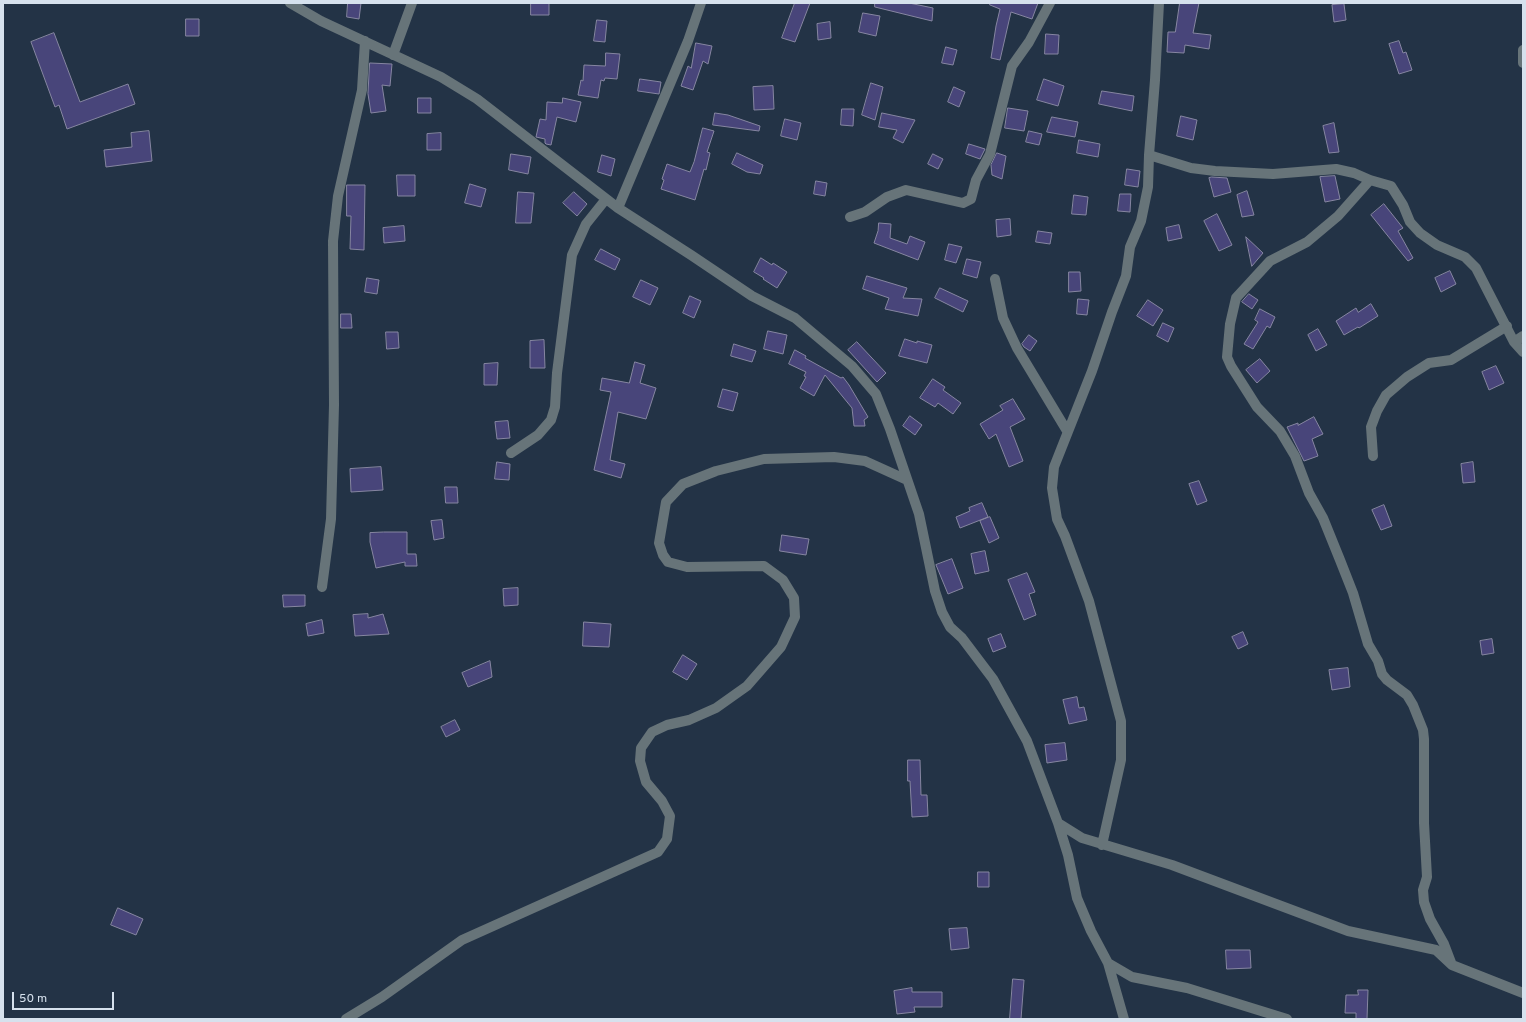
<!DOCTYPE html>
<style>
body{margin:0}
#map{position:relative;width:1526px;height:1022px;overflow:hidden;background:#233346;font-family:Overpass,sans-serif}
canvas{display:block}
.frame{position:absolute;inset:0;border:4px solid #d6e1ed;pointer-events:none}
.scale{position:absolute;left:12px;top:992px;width:102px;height:18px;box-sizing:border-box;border:2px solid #d6e1ed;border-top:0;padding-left:5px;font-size:12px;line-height:14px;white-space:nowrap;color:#d6e1ed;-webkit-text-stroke:3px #233346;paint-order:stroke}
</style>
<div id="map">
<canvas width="1526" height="1022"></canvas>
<div class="frame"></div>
<div class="scale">50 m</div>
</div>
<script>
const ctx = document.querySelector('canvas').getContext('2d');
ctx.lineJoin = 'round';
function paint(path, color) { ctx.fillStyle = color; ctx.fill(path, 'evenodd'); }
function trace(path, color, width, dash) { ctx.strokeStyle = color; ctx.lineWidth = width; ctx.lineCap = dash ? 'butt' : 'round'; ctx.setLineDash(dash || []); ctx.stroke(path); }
const building = new Path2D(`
 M348 3H361L359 19 347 17Z
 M531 3H549V15H531Z
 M795 3H810L795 42 782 38Z
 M875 3H909L933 8 932 21 875 7Z
 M990 3H1038L1032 19 1011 12 1000 60 991 58 996 26 1000 9 990 5Z
 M1180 3H1199L1193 33 1211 35 1209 49 1185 45 1184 53 1167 52 1168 32H1175Z
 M1344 4 1346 20 1334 22 1332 5Z
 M863 13 880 16 876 36 859 32Z
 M186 19H199V36H186Z
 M597 20 607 21 605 42 594 41Z
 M830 22 831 38 818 40 817 24Z
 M54 33 80 102 128 84 135 104 67 129 59 105 55 107 31 42Z
 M1046 34 1059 35 1058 54H1045Z
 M1399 41 1403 53 1406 52 1412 70 1399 74 1389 44Z
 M696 43 712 46 708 64 703 61 693 90 681 86 688 66 691 68Z
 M946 47 957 50 953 65 942 63Z
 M606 53 620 54 617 79 605 78 604 81 601 80 598 98 578 95 581 80 583 81 584 65 605 66Z
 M370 63 392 64 390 86 382 85 386 111 371 113 368 94Z
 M640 79 661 82 659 94 638 91Z
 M1044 79 1064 86 1058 106 1037 100Z
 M871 83 883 87 875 120 862 115Z
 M773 86 774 109 754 110 753 87Z
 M954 87 965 92 959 107 948 102Z
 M1102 91 1134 96 1132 111 1099 104Z
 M418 98H431V113H418Z
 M563 98 581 102 576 122 557 117 551 145 546 144 545 143V139L536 137 540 119 546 120 547 102 562 103Z
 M1008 108 1028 111 1024 131 1005 128Z
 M842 109H854L853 126 841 125Z
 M715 113 728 115 760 126 759 131 713 125Z
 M882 113 915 120 903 143 893 138 897 130 879 127Z
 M1181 116 1197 120 1193 140 1177 136Z
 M1052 117 1078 122 1075 137 1047 132Z
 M785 119 801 123 797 140 781 136Z
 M1334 123 1339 152 1329 153 1323 126Z
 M703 128 714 131 707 152 710 153 706 170 704 169 695 200 661 189 664 180 662 179 667 164 690 172 694 162Z
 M149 131 152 161 106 167 104 150 132 147 131 133Z
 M1029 131 1042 134 1039 145 1026 142Z
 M441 133V150H427V134Z
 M1079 140 1100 144 1098 157 1077 153Z
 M969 144 985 149 980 159 966 154Z
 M737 153 763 165 760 174 747 172 732 164Z
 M997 153 1006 156 1002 179 992 175 991 165Z
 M511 154 531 157 528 174 509 170Z
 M933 154 943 159 938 169 928 164Z
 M602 155 615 159 611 176 598 172Z
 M1127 169 1140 171 1138 187 1125 185Z
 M397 175H415V196H398Z
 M1335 176 1340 199 1325 202 1320 177Z
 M1212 177 1227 178 1231 192 1214 197 1209 178Z
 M816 181 827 183 825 196 814 194Z
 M470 184 486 189 481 207 465 203Z
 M347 185H365L364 250 350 249 351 216H347Z
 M1247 191 1254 215 1242 217 1237 195Z
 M518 192 534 193 531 223H516Z
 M574 192 587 204 577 216 563 203Z
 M1120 194H1131L1130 212 1118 211Z
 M1074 195 1088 197 1086 215 1072 214Z
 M1384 204 1403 228 1398 231 1413 258 1408 261 1371 215Z
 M1217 214 1232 245 1219 251 1204 221Z
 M1010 219 1011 235 997 237 996 220Z
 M879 223 891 224 890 238 907 244 910 236 925 242 918 260 874 243 878 231Z
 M1179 225 1182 238 1168 241 1166 228Z
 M404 226 405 241 384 243 383 228Z
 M1038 231 1052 233 1050 244 1036 242Z
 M1246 237 1263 253 1252 266Z
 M949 244 962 247 956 263 945 260Z
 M601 249 620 259 615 270 595 260Z
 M761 258 772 265 773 263 787 272 777 288 763 279 764 278 754 272Z
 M967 259 981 262 977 278 963 274Z
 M1450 271 1456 284 1441 292 1435 278Z
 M1069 272H1080L1081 291 1069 292Z
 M867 276 907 288 903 298 922 299 918 316 885 309 889 298 863 289Z
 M367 278 379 280 377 294 365 292Z
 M641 280 658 288 650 305 633 297Z
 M940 288 968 301 963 312 935 298Z
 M1249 294 1258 300 1252 309 1242 302Z
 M690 296 701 301 694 318 683 313Z
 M1078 299 1089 300 1087 315 1077 314Z
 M1148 300 1163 310 1153 326 1137 316Z
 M1371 304 1378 316 1359 328 1358 327 1344 335 1336 321 1356 308 1358 312Z
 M1260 309 1275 317 1270 328 1267 326 1253 349 1244 344 1258 322 1255 320Z
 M341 314H351L352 328H341Z
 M1163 323 1174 328 1168 342 1157 336Z
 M1318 329 1327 345 1316 351 1308 335Z
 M768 331 787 335 783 354 764 349Z
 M386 332H398L399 348 387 349Z
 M1029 335 1037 341 1030 351 1024 347 1022 344Z
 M905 339 917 343V341L932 345 927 363 899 356Z
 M544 340 545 368H530V341Z
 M857 342 886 373 877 382 848 350Z
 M734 344 756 351 752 362 731 356Z
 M795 350 806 356 805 358 841 378 843 377 849 385 868 417 864 420 865 426H854L852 408 825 375 814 396 800 388 806 377 804 376 806 372 789 364Z
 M1260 359 1270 371 1257 383 1246 370Z
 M635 362 645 365 640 383 656 388 646 419 618 412 610 460 625 464 621 478 594 470 611 392 600 390 602 378 629 383Z
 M498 363 497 385H484V364Z
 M1496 366 1504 383 1489 390 1482 372Z
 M933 379 945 387 943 390 961 403 953 414 938 403 935 407 920 398Z
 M723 389 738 393 733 411 718 407Z
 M1013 399 1025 419 1010 427 1023 461 1009 467 996 434 989 439 980 424 1003 410 1000 406Z
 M910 416 922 425 915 435 903 426Z
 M1314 417 1323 434 1312 439 1318 456 1304 461 1287 427 1298 423V425Z
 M508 421 510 438 497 439 495 422Z
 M497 462 510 464 509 480 495 479Z
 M1473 462 1475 482 1463 483 1461 464Z
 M381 467 383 490 351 492 350 469Z
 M1199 481 1207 501 1197 505 1189 484Z
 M445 487H457L458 503H446Z
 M982 503 988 517 960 528 956 517 970 511 969 508Z
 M1384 505 1392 526 1381 530 1372 510Z
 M990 517 999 538 989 543 980 521Z
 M442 520 444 538 434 540 431 521Z
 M384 532H407V554H416L417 566H405V562L376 568 370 542V533Z
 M782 535 809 539 806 555 780 551Z
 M985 551 989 571 975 574 971 554Z
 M952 559 963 588 948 594 936 565Z
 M1027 573 1035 592 1029 594 1036 615 1024 620 1008 580Z
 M518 588V605L504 606 503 589Z
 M283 595H305V606L284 607Z
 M368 614V618L383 614 389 634 355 636 353 615Z
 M322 620 324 633 308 636 306 624Z
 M584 622 611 624 609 647 583 646Z
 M1243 632 1248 644 1238 649 1232 637Z
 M1001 634 1006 647 993 652 988 639Z
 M1492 639 1494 653 1482 655 1480 641Z
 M683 655 697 664 687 680 673 672Z
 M490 661 492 677 468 687 462 673Z
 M1348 668 1350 687 1332 690 1329 670Z
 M1077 697 1079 708 1084 707 1087 720 1069 724 1063 700Z
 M455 720 460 730 446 737 441 727Z
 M1065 743 1067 760 1047 763 1045 745Z
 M908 760H920L921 795H927L928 816 912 817 910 781H908Z
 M978 872H989V887H978Z
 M118 908 143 919 136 935 111 925Z
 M967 928 969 948 951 950 949 929Z
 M1226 950H1250L1251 968 1227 969Z
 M1013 979 1024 980 1021 1019H1010Z
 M912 988V992H942V1007H914L915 1012 897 1014 894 991Z
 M1358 990H1368L1367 1019H1356V1013H1345L1346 995H1358Z`);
paint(building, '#48457a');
trace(building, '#8686a1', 1);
trace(new Path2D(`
 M290 3 321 21 441 77 477 99 618 208 691 255 752 296 795 318 852 366 876 394 890 429 919 514 935 591 942 612 950 627 962 638 993 679 1027 741 1058 823 1068 855 1077 898 1091 931 1108 963 1124 1019
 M1523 50V63
 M393 55 412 3
 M1149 155 1191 168 1215 171 1273 174 1336 169 1354 173 1370 180 1391 186 1403 205 1410 222 1420 233 1437 245 1465 257 1476 268 1514 342 1523 352
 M1370 180 1338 216 1307 242 1270 261 1236 298 1230 324 1227 357 1231 366 1257 407 1280 431 1295 456 1309 493 1323 518 1340 560 1353 593 1368 644 1378 661 1382 674 1387 680 1407 695 1413 705 1423 730 1424 739V823L1427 877 1423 890 1424 902 1430 919 1444 944 1452 965
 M618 208 688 41 701 3
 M850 217 865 212 887 197 906 190 963 203 971 199 976 180 990 154 1012 66 1029 42 1050 3
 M995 279 1003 318 1017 348 1067 431
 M1514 342 1523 336
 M511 453 538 435 551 420 555 407 557 373 572 255 586 224 606 199
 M1373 456 1371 427 1377 411 1386 395 1407 377 1429 363 1451 360 1507 326
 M322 587 331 519 334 405 333 241 338 196 362 90 365 41
 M1058 823 1082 838 1172 865 1348 931 1436 950 1452 965 1523 993
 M1102 845 1121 760V721L1089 601 1065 536 1057 519 1052 488 1054 467 1092 371 1112 312 1126 276 1130 247 1141 221 1148 187 1149 155 1155 80 1159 3
 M1108 963 1132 977 1187 988 1287 1019
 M346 1019 382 997 462 940 658 852 667 839 670 816 662 801 646 782 640 761 641 748 652 732 667 725 689 720 716 708 747 686 781 647 795 617 794 598 783 580 764 566 687 567 668 562 663 555 659 543 666 502 683 484 716 471 764 459 834 457 865 461 907 480`), '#677479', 10);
</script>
